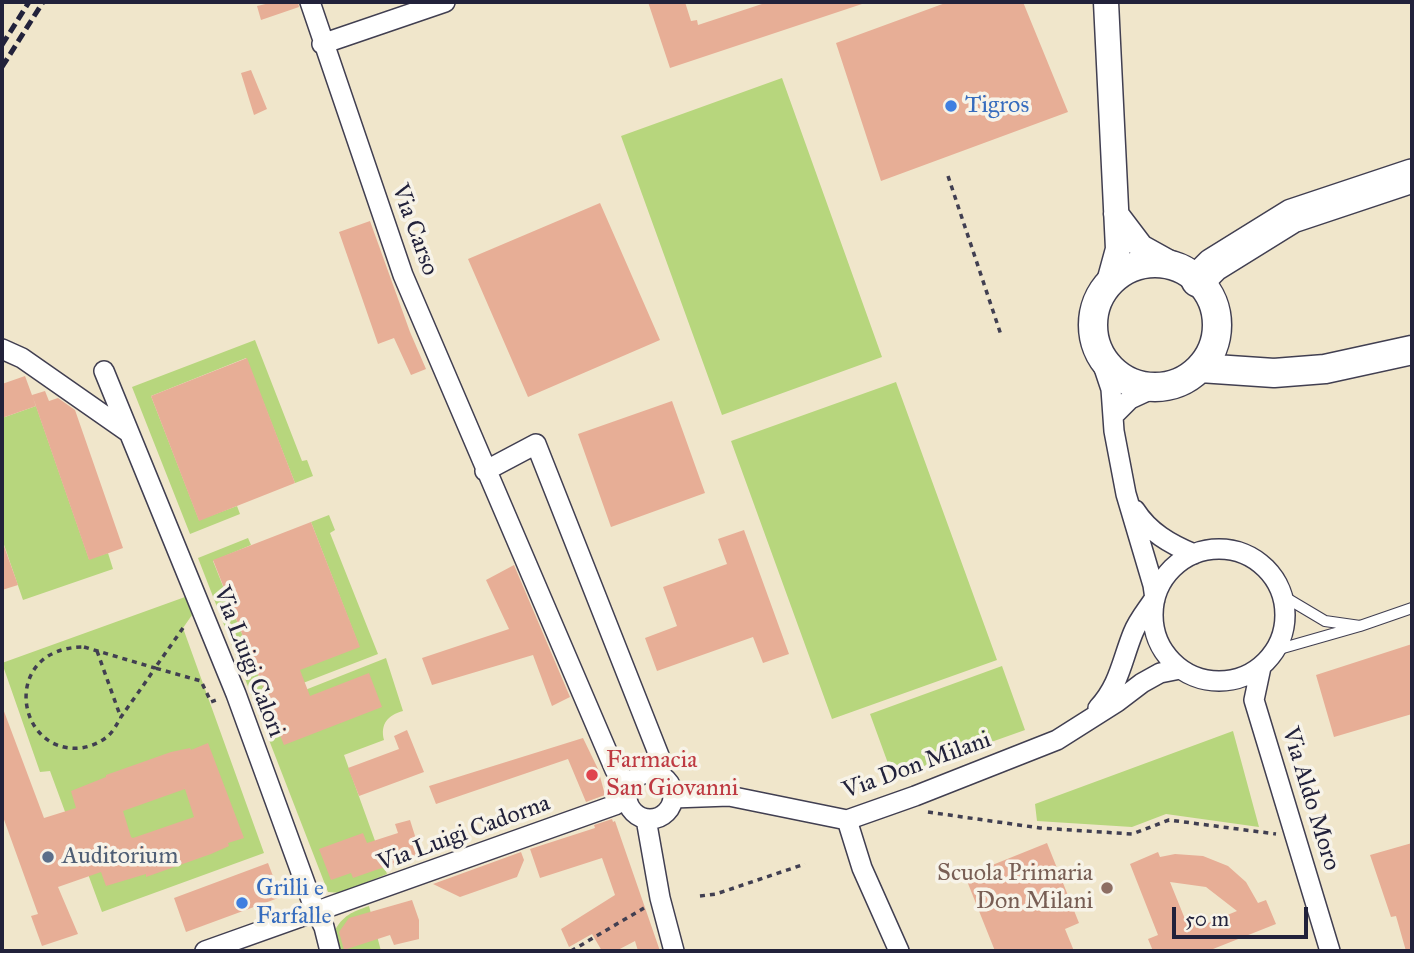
<!DOCTYPE html>
<style>
body{margin:0}
#map{position:relative;width:1414px;height:953px;overflow:hidden;background:#f0e6cb;font-family:"IM FELL Great Primer",serif}
canvas{display:block}
.frame{position:absolute;inset:0;border:4px solid #22223b;pointer-events:none}
.scale{position:absolute;left:1172px;top:907px;width:136px;height:32px;box-sizing:border-box;border:4px solid #22223b;border-top:0;padding-left:9px;font-size:21px;line-height:24px;white-space:nowrap;color:#22223b;-webkit-text-stroke:5px #f7f3e8;paint-order:stroke}
</style>
<div id="map">
<canvas width="1414" height="953"></canvas>
<div class="frame"></div>
<div class="scale">50 m</div>
</div>
<script>
const ctx = document.querySelector('canvas').getContext('2d');
ctx.lineJoin = 'round';
function paint(path, color) { ctx.fillStyle = color; ctx.fill(path, 'evenodd'); }
function trace(path, color, width, dash) { ctx.strokeStyle = color; ctx.lineWidth = width; ctx.lineCap = dash ? 'butt' : 'round'; ctx.setLineDash(dash || []); ctx.stroke(path); }
function write(font, color, halo, rows, align = 'center') {
  ctx.font = font + ' "IM FELL Great Primer",serif'; ctx.lineWidth = 7; ctx.setLineDash([]); ctx.textBaseline = 'middle'; ctx.strokeStyle = halo; ctx.fillStyle = color; for (const [text, x, y, turn = 0] of rows) {
    ctx.save(); ctx.translate(x, y); ctx.rotate((+turn || 0) * Math.PI / 180); ctx.textAlign = isNaN(turn) ? turn : align; if (halo) ctx.strokeText(text, 0, 0); ctx.fillText(text, 0, 0); ctx.restore();
  }
}
paint(new Path2D(`
 M782 78 882 357 722 415 621 136Z
 M255 340 302 461 307 460 313 476 295 483 246 358 151 396 199 520 237 506 240 514 190 534 132 387Z
 M896 382 997 660 832 719 731 441Z
 M36 406 89 559 108 553 113 569 23 600 2 539V418Z
 M329 515 335 530 330 533 378 654 254 702 198 558 248 538 251 545 213 561 262 684 359 646 311 522Z
 M185 597 192 615 183 628 264 853 102 912 50 771 40 772 2 663Z
 M386 658 403 711C388 715 380 724 384 740L344 755 387 874 341 893 328 892 257 709Z
 M1002 666 1025 730 893 777 870 714Z
 M1233 731 1259 827 1166 814 1132 827 1037 821 1035 804Z
 M369 906 381 951H339L334 932C343 915 352 912 369 906Z`), '#b7d67d');
paint(new Path2D(`
 M274 2H298L299 7 261 20 257 6Z
 M648 2H685L691 21 697 20 698 25 768 2H862V4L670 68Z
 M948 2H1023L1068 112 881 181 836 43Z
 M251 70 267 109 254 115 241 73Z
 M600 203 660 340 528 397 468 259Z
 M370 221 410 332 426 369 411 375 394 338 378 344 339 232Z
 M247 358 295 483 199 521 151 396Z
 M25 376 36 406 2 418V384Z
 M45 391 49 401 58 398 75 410 123 548 89 560 32 395Z
 M672 401 705 493 611 527 578 434Z
 M311 522 360 647 300 670 310 696 369 673 382 707 284 745 270 711 272 710 213 560Z
 M744 530 789 654 763 663 753 637 657 671 645 638 677 626 663 587 727 564 718 539Z
 M2 546H4L18 585 2 590Z
 M514 565 570 697 552 706 533 655 432 685 422 658 509 629 486 580Z
 M1412 644V714L1334 737 1316 675Z
 M2 706 44 818 76 808 71 791 106 777V775L171 752 190 748 191 750 208 743 244 838 228 843 229 846 211 854 146 877V874L106 886 101 872 58 887 78 934 42 946 31 916 38 914 2 814ZM185 789 194 817 133 838 131 837 123 811Z
 M407 730 424 772 359 796 348 768 399 749 394 736Z
 M583 738 598 769 605 795 586 802 568 759 436 804 429 786Z
 M612 819 613 822 615 821 660 951H638L635 941 616 951H602L592 934 569 947 561 929 615 895 602 858 540 878 530 849 595 828 594 825Z
 M410 820 421 855 394 867 393 864 353 878 351 873 331 880 319 849 363 833 367 843 398 833 395 824Z
 M1047 843 1079 923 1065 929 1074 951H995L965 876Z
 M1412 843V951H1406L1396 916 1391 917 1370 855Z
 M521 852 524 860 517 877 460 897 433 884Z
 M1158 852 1160 857 1175 854 1203 856 1228 866 1246 882 1258 903 1266 900 1276 924 1208 951H1153L1148 939 1158 935 1130 864ZM1170 882 1206 887 1237 911 1196 928 1193 921 1187 924Z
 M268 863 281 897 186 932 174 898Z
 M412 900 419 920V939L394 945 390 935 344 950 339 932 349 918Z`), '#e7ae96');
const service = new Path2D(`
 M1360 626 1412 608
 M1276 650 1360 626 1325 621 1283 596`);
const minor = new Path2D(`
 M310 2 403 275 615 770 630 784
 M322 44 445 2
 M2 349 22 358 128 432
 M1098 350 1111 389 1114 431 1126 494 1153 585 1155 599
 M104 371 236 694 313 905 324 927 330 951
 M1114 415 1130 399 1156 387
 M485 471 536 444 660 758 656 774
 M1135 510C1149 532 1170 544 1194 554
 M1153 615a66 66 0 1 1 132 0a66 66 0 1 1-132 0Z
 M1261 667 1254 700 1330 951
 M1098 708C1119 686 1122 660 1133 633 1138 620 1147 610 1154 599
 M627 796a23 23 0 1 1 46 0a23 23 0 1 1-46 0Z
 M673 798 729 796 847 820 915 796 1057 740 1117 702 1142 683 1160 673 1180 669
 M646 819 660 898 674 951
 M847 820 862 868 899 951
 M205 951 615 805 627 798`);
const tertiary = new Path2D(`
 M1106 2 1118 249 1109 282
 M1116 214 1141 247 1177 267`);
const secondary = new Path2D(`
 M1093 325a62 62 0 1 1 124 0a62 62 0 1 1-124 0Z
 M1200 368 1274 373 1325 369 1412 350`);
const trunk = new Path2D(`
 M1198 280 1213 265 1292 216 1412 176`);
trace(service, '#413f51', 12);
trace(minor, '#413f51', 22);
trace(tertiary, '#413f51', 27);
trace(secondary, '#413f51', 31);
trace(trunk, '#413f51', 36);
trace(new Path2D(`
 M948 176 1001 335
 M183 628 155 668 201 681 211 702 219 699
 M84 647 155 668C144 685 132 701 121 717 117 724 114 730 109 735 102 742 90 747 80 748 15 754 0 647 84 647Z
 M97 651 121 718
 M928 812 1040 828 1132 834 1169 820 1276 834
 M700 896 716 894 805 864
 M571 951 644 908`), '#413f51', 3.5, [5, 5]);
trace(service, '#fff', 10);
trace(minor, '#fff', 19);
trace(tertiary, '#fff', 24);
trace(secondary, '#fff', 28);
trace(trunk, '#fff', 33);
trace(new Path2D(`
 M2 45 29 2
 M2 67 43 2`), '#22223b', 5, [10, 5]);
for (const [x, y, r, color] of [
 [951,106,7,"#3f7fe0"],
 [592,775,7,"#e0444e"],
 [48,857,7,"#5c6f8a"],
 [1107,888,7,"#8d6e63"],
 [242,903,7,"#3f7fe0"]
]) { const dot = new Path2D(); dot.arc(x, y, r, 0, 2 * Math.PI); ctx.fillStyle = color; ctx.fill(dot); trace(dot, '#f7f3e8', 2.5); }
write('24px', '#366cbe', '#f7f3e8', [
 ["Tigros",965,106],
 ["Grilli e",256,889],
 ["Farfalle",256,917]
], 'left');
write('24px', '#22223b', '#f7f3e8', [
 ["Via Carso",414,230,70],
 ["Via Luigi Calori",248,662,69],
 ["Via Don Milani",917,766,-20],
 ["Via Aldo Moro",1310,799,73],
 ["Via Luigi Cadorna",464,834,-20]
]);
write('24px', '#be3a42', '#f7f3e8', [
 ["Farmacia",606,761],
 ["San Giovanni",606,789]
], 'left');
write('24px', '#4e5e75', '#f7f3e8', [
 ["Auditorium",62,857]
], 'left');
write('24px', '#785e54', '#f7f3e8', [
 ["Scuola Primaria",1093,874],
 ["Don Milani",1093,902]
], 'right');
</script>
